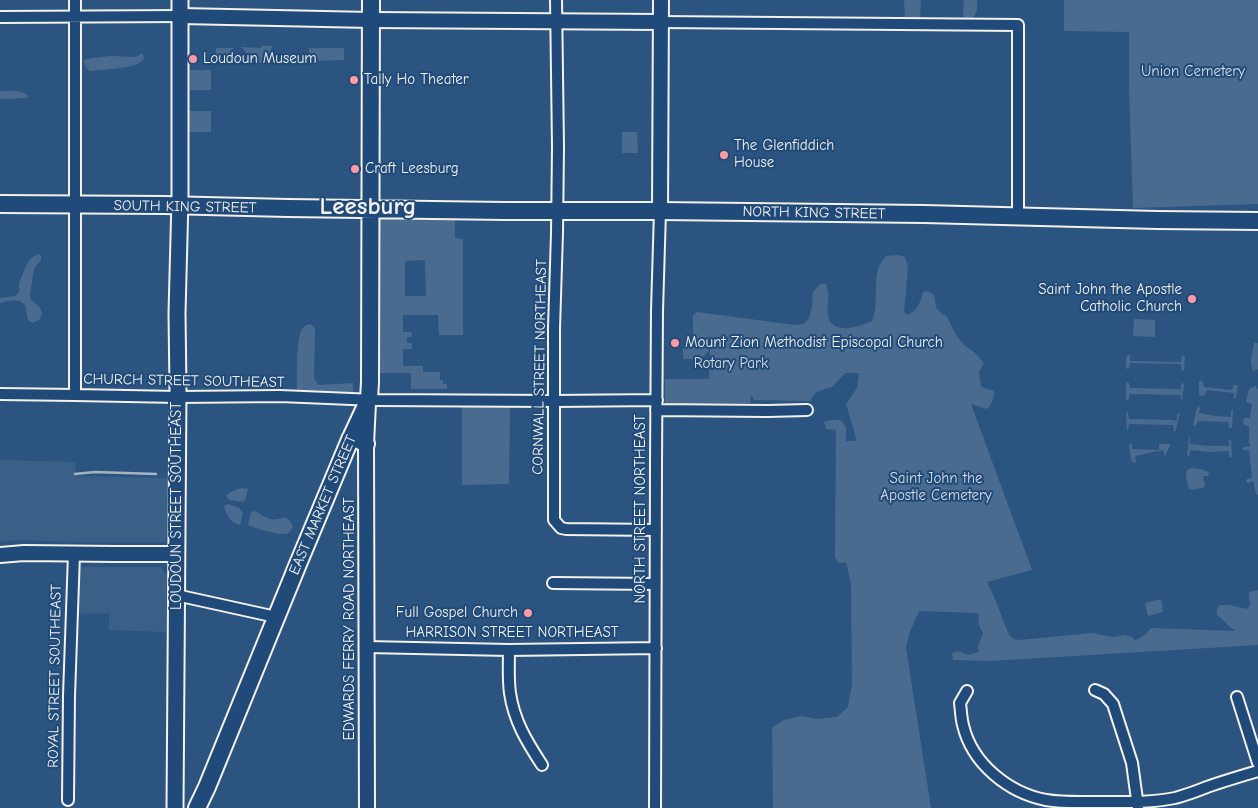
<!DOCTYPE html>
<style>
body{margin:0}
canvas{display:block;background:#2c5481}
</style>
<canvas width="1258" height="808"></canvas>
<script>
const ctx = document.querySelector('canvas').getContext('2d');
ctx.lineJoin = 'round';
function paint(path, color) { ctx.fillStyle = color; ctx.fill(path, 'evenodd'); }
function trace(path, color, width, dash) { ctx.strokeStyle = color; ctx.lineWidth = width; ctx.lineCap = dash ? 'butt' : 'round'; ctx.setLineDash(dash || []); ctx.stroke(path); }
function write(font, color, halo, rows, align = 'center') {
  ctx.font = font + ' "Comic Neue",sans-serif'; ctx.lineWidth = 4; ctx.setLineDash([]); ctx.textBaseline = 'middle'; ctx.strokeStyle = halo; ctx.fillStyle = color; for (const [text, x, y, turn = 0] of rows) {
    ctx.save(); ctx.translate(x, y); ctx.rotate((+turn || 0) * Math.PI / 180); ctx.textAlign = isNaN(turn) ? turn : align; if (halo) ctx.strokeText(text, 0, 0); ctx.fillText(text, 0, 0); ctx.restore();
  }
}
paint(new Path2D(`
 M0 460 75 462 76 476 168 478 166 542H78L16 540 0 542Z
 M77 567H161L167 576 166 632 109 630V613L76 614Z`), '#3b6088');
paint(new Path2D(`
 M904 0H921L920 18 916 20 905 19Z
 M964 0H977C977 7 978 13 972 18H965L963 13Z
 M1064 0H1258V204L1133 208 1129 87V32L1064 31Z
 M261 46H272C270 53 270 57 273 63H242C249 57 247 52 241 47L261 48Z
 M216 48H234L231 50 229 54 232 63H216Z
 M309 48H344V60L309 61Z
 M142 53C144 57 145 58 142 61 137 68 100 70 90 71 85 68 85 66 84 60L87 59 110 56 136 57Z
 M190 70H211V90H190Z
 M0 91C10 91 20 89 28 96L27 98 0 99Z
 M189 111H211V132H189Z
 M622 132H637L638 153H622Z
 M380 217 455 219V238L463 239V335H439L438 315H403V332H411L412 337H407V343H412V349H403V366H423V372H440V380H443V384H447V389H411V373H377L378 221ZM425 260 426 296H405V261Z
 M39 254 41 257V260L34 269 30 294 31 300 39 306 42 313 40 319 33 323 28 320C26 316 27 312 26 308 23 297 8 301 0 303V298L15 296 19 292V283L27 264 32 257Z
 M898 255 905 257 908 267 904 312 908 315C918 309 920 303 923 292L928 291 934 295 936 307 941 313 947 317 955 333 964 345 974 352 984 363 979 372 981 387 994 391C994 398 992 404 987 409L971 404 1032 570 987 582 992 592 1009 635 1014 639 1019 640 1092 633 1113 637 1125 635 1132 637 1134 640C1141 639 1147 633 1151 628L1235 631 1217 615V610L1220 605H1230L1246 609 1250 606 1249 592 1258 590V645L990 661 953 660 952 654C957 650 962 651 967 655L979 652 978 646 983 633 979 626 978 613 919 611 909 634 906 648 931 808H773L772 728 784 720 802 716 815 719 837 717 848 707 852 685 851 584 846 562 841 563 838 562 835 557 836 430 826 429 824 422 831 420H841L846 427V441H857L846 404 857 388 859 373H845L832 387 816 392 810 401 754 400 751 394 750 403 665 404V379H709L710 349 701 359H683V348L693 344V315L697 312 795 325 804 324 809 318 812 306 813 292 820 284H826C831 297 826 304 828 315 831 336 859 327 872 321 879 304 873 284 879 266 881 263 884 259 886 256Z
 M1134 319 1155 320V337L1133 336Z
 M310 324 315 328 314 377 316 382 319 385 353 383V392L346 395 300 394 297 391C297 376 296 344 301 331 303 327 305 325 310 324Z
 M1254 343H1258V369L1254 371 1252 369 1251 360Z
 M1128 355H1130V361L1181 362 1182 356H1185L1184 371 1182 370 1181 364 1130 363 1129 368 1127 369C1125 367 1125 358 1128 355Z
 M1202 380 1204 387 1232 390 1234 385H1237L1238 387 1235 399H1234V393L1207 390 1204 396 1199 395V382Z
 M1127 382 1129 383 1130 388 1179 389 1180 390 1181 389V384L1184 383 1182 401 1181 399V395L1129 394V399L1126 400V383Z
 M1255 386H1257L1256 388 1258 389V495L1256 494 1253 481 1248 483 1246 481 1247 479 1252 478 1249 450H1244L1242 449 1244 447 1250 446V444L1249 443V426L1245 425 1243 423 1244 418H1250L1252 404 1248 403 1246 402 1249 389Z
 M1199 406 1200 408 1199 413 1215 416 1231 417V411L1233 410 1232 428H1229L1228 422 1198 421 1196 425 1193 426 1197 408Z
 M462 407H510L509 484 462 485Z
 M1127 412 1128 413 1129 419 1174 420V421L1177 420V414L1180 413 1175 432 1174 431 1173 425 1129 424 1128 430 1127 431 1126 413Z
 M1190 437V444L1208 446H1229V440L1231 439 1232 457H1230L1228 451 1210 452 1191 450 1189 456H1187L1189 438Z
 M1130 443 1132 444V449L1159 450V444H1171L1165 456 1163 450 1135 456 1136 462 1133 463 1131 458 1129 445Z
 M1192 468 1200 469 1209 472 1208 476H1203L1205 487 1192 490 1191 489H1189L1186 476 1187 470Z
 M243 488 248 489 245 501 242 502 229 500 226 496C231 491 236 489 243 488Z
 M228 504 239 508 243 513 240 525C230 522 227 516 224 506Z
 M256 511C260 514 265 518 270 519 282 522 286 510 293 527 291 529 291 532 288 533 282 537 256 528 248 525L251 512Z
 M1161 599 1163 612 1148 616 1145 603Z`), '#496b90');
trace(new Path2D(`
 M75 474 95 472 156 474`), '#a7b4c0', 2.5);
const minor = new Path2D(`
 M556 0 558 147 557 233 554 328V520L561 528 566 529 656 530
 M0 17 181 16
 M660 22 1018 25V216
 M0 394 75 395 178 397 280 396 375 400 554 401 657 400
 M75 395V0
 M656 410 768 411 807 410
 M553 583 655 584
 M176 595 276 617
 M367 647 509 650 656 648
 M509 650C509 664 508 679 510 693 514 721 527 742 542 765
 M1095 690 1104 694 1113 704 1132 763 1138 807
 M967 691 960 703C961 710 961 718 963 725 972 764 1009 793 1046 800 1063 803 1082 802 1099 802 1125 802 1150 803 1175 798 1186 795 1197 791 1207 787 1224 781 1241 776 1258 771
 M1237 697 1258 763
 M68 800 69 696 74 554
 M655 808 656 463 657 311 660 211`);
const tertiary = new Path2D(`
 M181 16 371 20 660 22
 M660 211 661 0
 M0 555 24 553 115 554H177
 M367 808 366 444 368 403`);
const secondary = new Path2D(`
 M175 808 178 390 177 313 180 199V0`);
const primary = new Path2D(`
 M0 204 164 205 288 208 505 211H660L924 214 1157 220 1258 221
 M350 439 359 440 366 444
 M197 808 207 787 298 564 349 442 369 399 370 382 371 0`);
trace(minor, '#f4f1e8', 14);
trace(tertiary, '#f4f1e8', 18);
trace(secondary, '#f4f1e8', 19);
trace(primary, '#f4f1e8', 20);
trace(minor, '#1f4a7a', 10);
trace(tertiary, '#1f4a7a', 14);
trace(secondary, '#1f4a7a', 15);
trace(primary, '#1f4a7a', 16);
for (const [x, y, r, color] of [
 [193,59,5,"#ff9aa2"],
 [354,80,5,"#ff9aa2"],
 [724,155,5,"#ff9aa2"],
 [355,169,5,"#ff9aa2"],
 [1192,299,5,"#ff9aa2"],
 [675,343,5,"#ff9aa2"],
 [528,613,5,"#ff9aa2"]
]) { const dot = new Path2D(); dot.arc(x, y, r, 0, 2 * Math.PI); ctx.fillStyle = color; ctx.fill(dot); trace(dot, '#1f4a7a', 2); }
write('15px', '#f4f1e8', '#1f4a7a', [
 ["Loudoun Museum",203,59],
 ["Tally Ho Theater",364,80],
 ["The Glenfiddich",734,146],
 ["House",734,163],
 ["Craft Leesburg",365,169],
 ["Saint John the Apostle",1182,290,"right"],
 ["Catholic Church",1182,307,"right"],
 ["Mount Zion Methodist Episcopal Church",685,343],
 ["Full Gospel Church",518,613,"right"]
], 'left');
write('15px', '#dadddb', '#1f4a7a', [
 ["Union Cemetery",1193,72],
 ["Rotary Park",731,364],
 ["Saint John the",936,479],
 ["Apostle Cemetery",936,496]
]);
write('15px', '#f4f1e8', '#1f4a7a', [
 ["SOUTH KING STREET",185,207,1],
 ["NORTH KING STREET",814,213,1],
 ["CORNWALL STREET NORTHEAST",540,367,-89],
 ["CHURCH STREET SOUTHEAST",184,381,1],
 ["EAST MARKET STREET",323,505,-67],
 ["LOUDOUN STREET SOUTHEAST",177,506,-90],
 ["NORTH STREET NORTHEAST",641,509,-90],
 ["EDWARDS FERRY ROAD NORTHEAST",350,619,-90],
 ["HARRISON STREET NORTHEAST",512,633],
 ["ROYAL STREET SOUTHEAST",55,676,-89]
]);
write('bold 25px', '#f4f1e8', '#1f4a7a', [
 ["Leesburg",368,207]
]);
</script>
